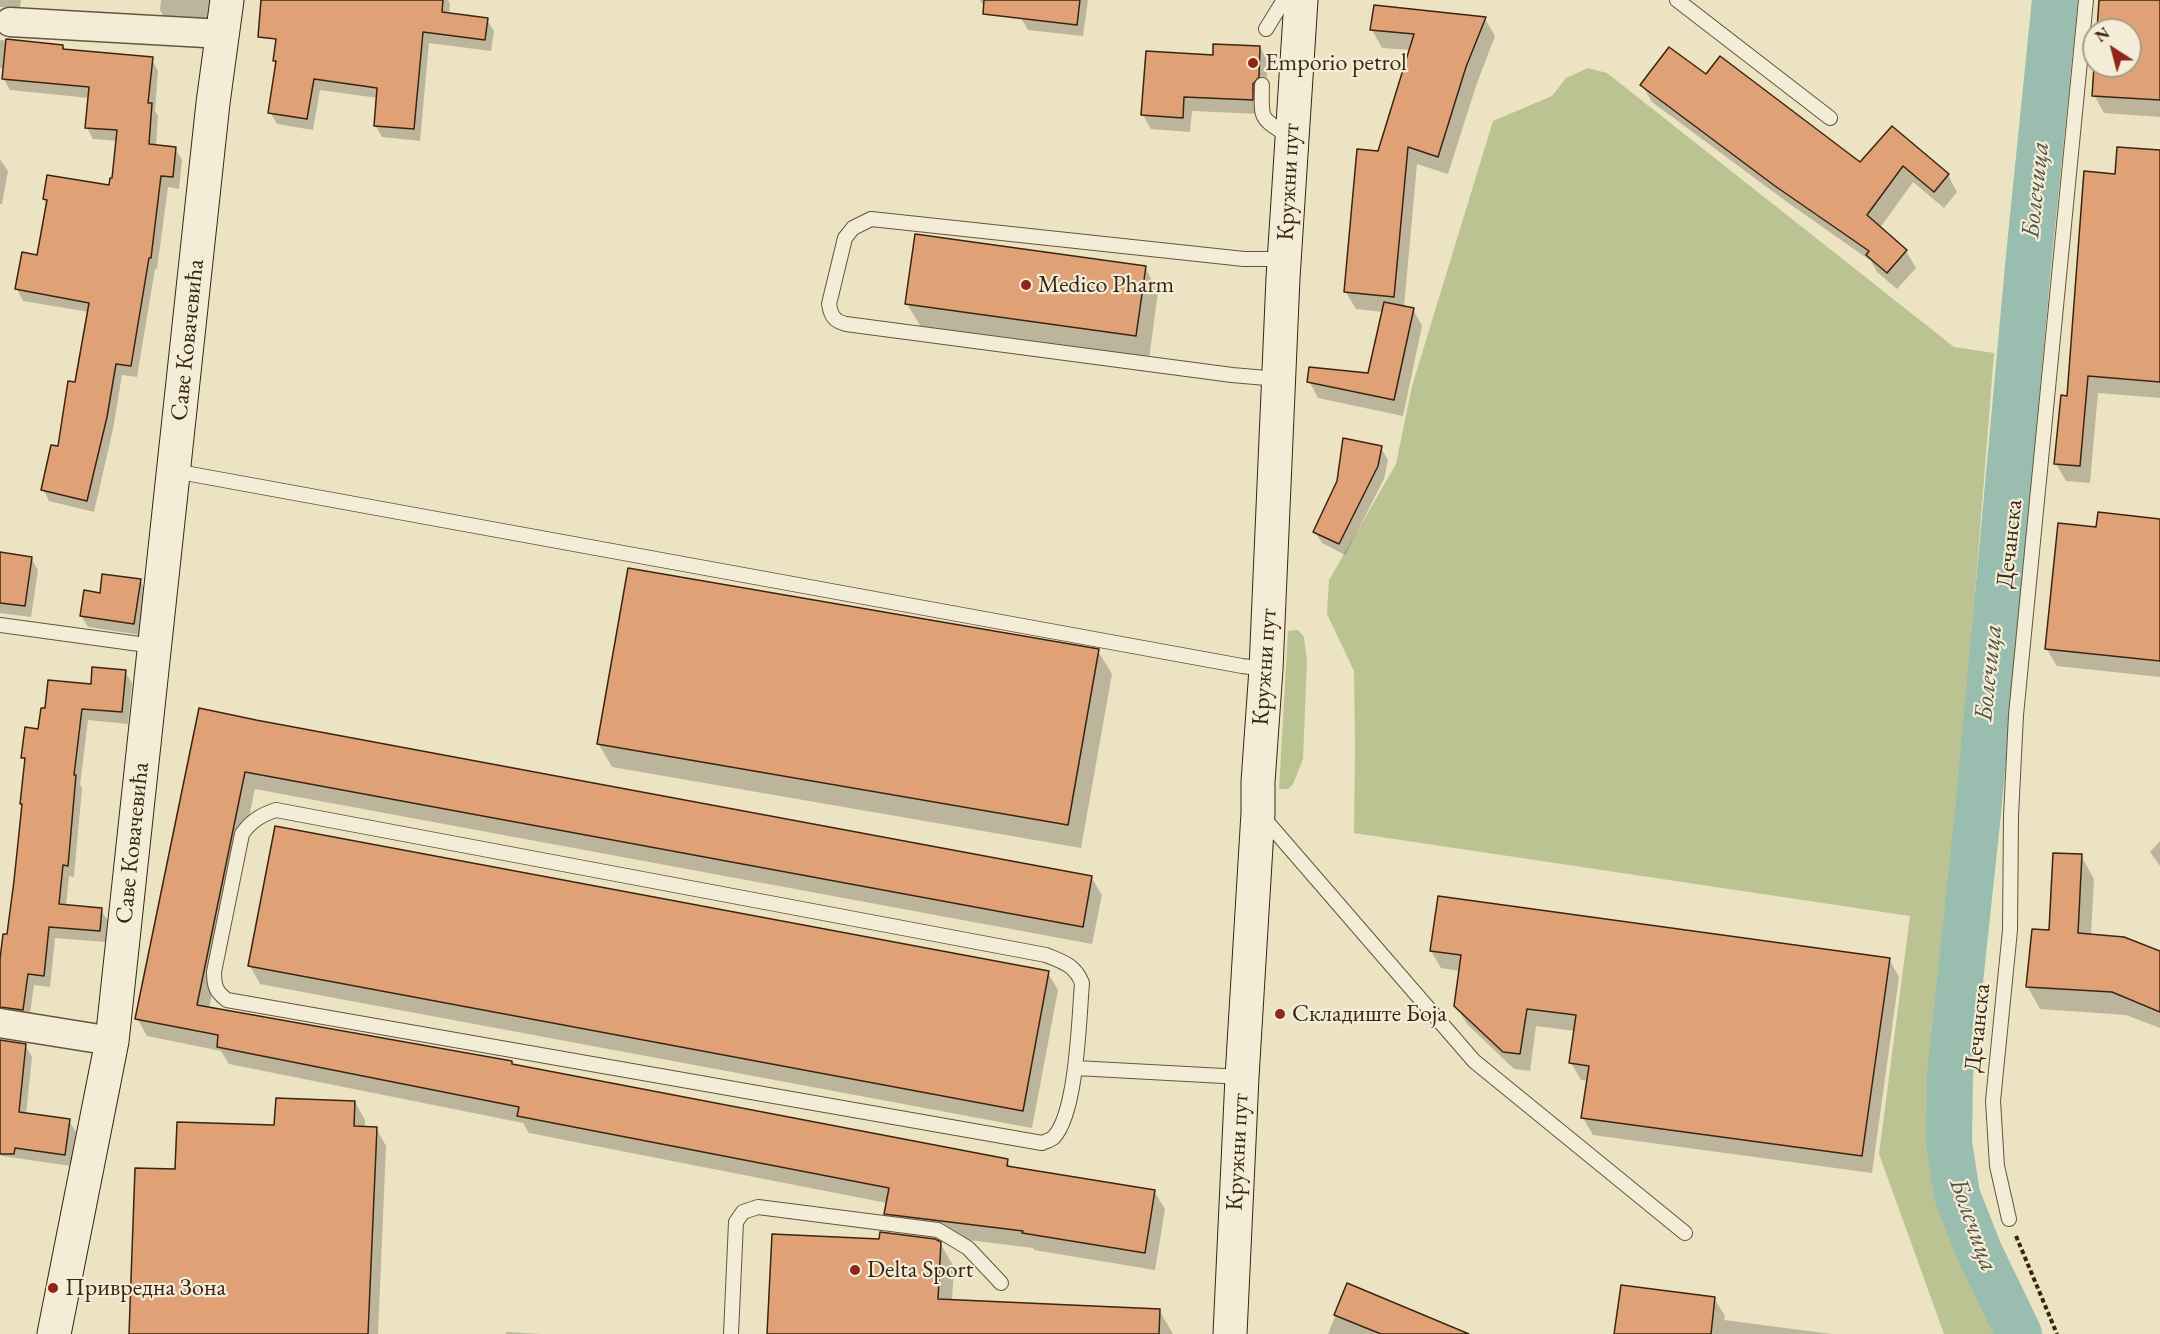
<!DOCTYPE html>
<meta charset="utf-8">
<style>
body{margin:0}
#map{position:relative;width:2160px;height:1334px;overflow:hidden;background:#ece3c2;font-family:"EB Garamond",serif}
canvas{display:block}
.north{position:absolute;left:2082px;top:18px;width:60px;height:60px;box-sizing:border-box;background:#f3edd7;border:2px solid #a99d88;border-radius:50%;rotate:324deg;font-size:16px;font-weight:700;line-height:24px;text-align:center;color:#392511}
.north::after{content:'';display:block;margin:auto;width:21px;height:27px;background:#8f2418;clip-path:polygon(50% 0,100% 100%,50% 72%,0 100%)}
</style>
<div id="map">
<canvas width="2160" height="1334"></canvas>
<div class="north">N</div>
</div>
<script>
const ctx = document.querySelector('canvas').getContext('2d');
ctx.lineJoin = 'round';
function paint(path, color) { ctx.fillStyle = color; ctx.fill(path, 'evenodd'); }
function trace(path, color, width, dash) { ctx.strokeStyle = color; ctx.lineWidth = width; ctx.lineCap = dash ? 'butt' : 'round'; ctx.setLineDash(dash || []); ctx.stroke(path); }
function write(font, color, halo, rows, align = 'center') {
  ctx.font = font + ' "EB Garamond",serif'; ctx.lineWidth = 4.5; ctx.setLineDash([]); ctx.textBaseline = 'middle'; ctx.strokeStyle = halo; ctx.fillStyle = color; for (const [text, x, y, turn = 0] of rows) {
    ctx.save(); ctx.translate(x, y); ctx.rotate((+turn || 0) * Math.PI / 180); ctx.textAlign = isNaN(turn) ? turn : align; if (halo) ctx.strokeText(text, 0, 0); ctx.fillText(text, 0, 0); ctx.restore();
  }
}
paint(new Path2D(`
 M1588 68 1607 73 1954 347 1994 353 1937 1073C1936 1094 1933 1117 1934 1138 1939 1209 1973 1271 2003 1334H1944L1879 1154 1910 916 1354 833 1355 745 1354 671 1327 614 1329 580 1396 464 1412 386 1493 121 1552 96 1566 78Z
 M1298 630 1304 637 1307 661 1303 759 1293 784 1288 789H1279L1288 631Z`), '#bac391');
paint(new Path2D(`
 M0 0H21L20 8 0 7Z
 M161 0H214L212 24 167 22 160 10Z
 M282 0H448L450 4 449 14 487 20 494 31 491 51 429 43 420 141 382 137 375 125 378 98 320 90 313 130 277 124 270 112 277 65 275 60Z
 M980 0H1088L1083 36 1028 30 1021 18 1022 9 982 4Z
 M2100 0H2160V117L2104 113 2094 95 2096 66H2130V30H2098Z
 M1485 19 1495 36 1476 86 1448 174 1417 164 1404 307 1413 309 1422 326 1403 416 1318 398 1309 381 1369 375 1383 312 1356 309 1345 291 1379 152 1411 50 1382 48 1372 30Z
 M0 40 63 46 65 51 152 59 158 71 155 111 158 116 156 146 175 148 182 160 179 189 168 187 157 269H155L137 377 122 375 113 429 94 512 49 501 43 489 59 448 77 384 89 312 23 301 17 289 38 257 47 205 44 199 110 187 113 180 118 141 93 139 87 128 89 98 10 90 3 78 4 69 0 68Z
 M1260 47 1268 61 1266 91 1260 114 1192 111 1190 132 1151 129 1143 115 1214 57Z
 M1706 76 1861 164 1892 128 1948 175 1957 192 1944 208 1913 182 1880 228 1906 251 1916 268 1897 289 1877 272 1871 261 1787 202 1652 102 1642 85Z
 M2160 152V398L2098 393 2090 483 2066 481 2056 464 2117 175Z
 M0 159 8 171 2 204H0Z
 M1145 267 1158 291 1149 359 921 327 907 304Z
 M1381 448 1388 460 1384 479 1345 555 1322 543 1315 532Z
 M2160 520V677L2057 666 2046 648Z
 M0 554 31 558 38 570 31 617 0 613Z
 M140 580 147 592 141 635 88 627 81 616 101 594Z
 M1098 651 1112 674 1081 848 612 767 598 743Z
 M125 672 132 683 128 724 88 720 80 785 82 788 74 877 69 876 66 906 101 910 108 921 106 942 55 938 50 987 34 985 29 1021 0 1020V972L8 936 24 807 22 804 26 763 23 758 40 730 47 710 92 685Z
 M200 710 1091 877 1102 895 1092 944 255 789 209 1008 511 1063 513 1066 1007 1161 1011 1168 1154 1191 1165 1209 1155 1270 1034 1250 1033 1248 895 1231 885 1214 887 1203 529 1133 523 1123 229 1064 221 1051 147 1036 137 1018Z
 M2160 841V866L2150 852Z
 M2081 856 2094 879 2091 935 2160 953V1028L2126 1015 2040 1009 2027 986Z
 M1431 951 1889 959 1899 977 1872 1173 1593 1135 1583 1118 1588 1081 1581 1080 1571 1063 1575 1031 1536 1026 1530 1071 1514 1069 1467 1024 1456 1006 1461 971 1441 968Z
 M250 966 1048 973 1058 990 1032 1128 260 984Z
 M0 1041 25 1045 32 1057 26 1114 69 1121 76 1132 71 1166 2 1156 0 1153Z
 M355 1102 365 1120V1128H376L386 1146 378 1334H130L176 1171 276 1126Z
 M940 1243 954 1267 952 1301 1159 1310 1173 1334H769Z
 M1348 1285 1466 1334H1328Z
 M1714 1298 1725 1316 1724 1320 1831 1334H1616Z
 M506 1332 541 1334H506Z`), '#0003');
trace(new Path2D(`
 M2019 1334 1979 1251 1957 1195 1949 1142 1950 1075 1978 813 2029 256 2055 0`), '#99beaf', 46);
const building = new Path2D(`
 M261 0H443L442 12 488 18 485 40 423 32 414 129 374 126 377 88 314 79 307 119 268 113 276 61H273L276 39 258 37Z
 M984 0H1080L1077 25 983 14Z
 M2099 0H2160V100L2092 96 2094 66H2130V30H2097Z
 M1374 5 1486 17 1466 67 1438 157 1408 147 1394 297 1344 292 1357 149 1378 151 1414 34 1370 30Z
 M6 39 63 45V49L153 57 148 103H152L149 144 176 147 173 177 161 176 151 258H149L131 366 116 364 107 417 87 501 41 490 51 445 58 446 68 381 75 382 89 303 15 289 22 252 37 255 47 200 43 199 47 175 109 185 110 178H112L117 130 85 128 89 87 2 79Z
 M1213 44 1260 46 1259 77 1253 84V100L1184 97 1183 118 1141 115 1146 51 1213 55Z
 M1669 47 1706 74 1720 56 1860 162 1892 126 1949 174 1934 192 1903 166 1867 215 1907 250 1887 273 1866 255 1869 251 1775 186 1640 85Z
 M2117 147 2160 150V382L2088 376 2080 466 2054 464 2061 395 2067 396 2084 171 2115 174Z
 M915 234 1146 266 1136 336 905 304Z
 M1384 302 1414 308 1394 400 1307 382 1309 367 1368 373Z
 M1343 438 1382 446 1378 466 1339 544 1313 532 1337 481Z
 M2098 512 2160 519V661L2045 649 2058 523 2096 527Z
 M0 552 32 557 25 606 0 603Z
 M628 568 1099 649 1068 825 597 744Z
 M102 574 141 579 134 624 80 616 84 590 100 593Z
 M92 667 126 670 122 712 82 709 74 775H76L68 866 63 865 59 904 102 908 100 931 49 927 44 976 28 974 23 1010 0 1007V959L3 934H7L14 881 22 804H20L25 758H21L25 727 38 729 41 708H45L48 680 91 684Z
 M199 708 256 720 1092 876 1083 927 245 772 197 1005 512 1061V1064L1008 1159 1007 1166 1155 1190 1145 1253 1022 1233 1023 1231 884 1214 889 1188 517 1116 519 1107 217 1047 218 1035 135 1019Z
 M275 826 1049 971 1023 1111 248 966Z
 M2053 853 2082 854 2078 933 2124 937 2160 951V1012L2112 992 2026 987 2032 929 2049 930Z
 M1438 896 1890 958 1862 1156 1581 1118 1589 1066 1569 1063 1576 1015 1527 1009 1520 1054 1503 1052 1454 1006 1461 955 1430 951Z
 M0 1040 26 1044 19 1112 70 1119 65 1155 15 1148 14 1154H0Z
 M276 1098 355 1101 354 1126 377 1127 368 1334H129L135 1168 175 1169 177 1122 274 1125Z
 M880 1232 935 1239 941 1242 938 1299 1160 1309 1159 1334H767L772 1234 879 1239Z
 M1347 1283 1469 1334H1381L1334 1315Z
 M1621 1285 1715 1297 1711 1334H1614Z`);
paint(building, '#e1a176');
trace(building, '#392511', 1.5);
const lane = new Path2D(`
 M1677 0 1830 118
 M1266 29 1282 3 1288 0
 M1262 85C1261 122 1260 117 1290 137
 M1278 379 1232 375 846 324C834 321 831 316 829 304L845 238 853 228 871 219 1244 259H1284
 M174 471 1242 666 1266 669
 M0 625 154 646
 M276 810 1046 955C1063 962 1075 965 1082 983 1079 1018 1077 1112 1054 1137 1051 1140 1046 1141 1042 1143L227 1000C216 992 214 986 214 972L242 834C251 821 261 815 276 810Z
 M1262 816 1474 1061 1685 1233
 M1076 1068 1242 1077
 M2009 1219 1997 1166 1993 1101 2010 930 2011 816 2016 715 2086 0
 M731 1334 736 1222 743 1212 758 1207 938 1230 968 1248 1001 1283`);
const street = new Path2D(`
 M10 22 223 34
 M0 1023 112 1041`);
const secondary = new Path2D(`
 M54 1334 112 1041 213 103 227 0
 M1230 1334 1242 1077 1258 813V782L1266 669 1283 278 1301 0`);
trace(lane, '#66543d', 16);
trace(street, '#66543d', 31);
trace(secondary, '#392511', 35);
trace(new Path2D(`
 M2016 1236 2057 1334`), '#392511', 4, [4.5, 3]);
trace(lane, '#f3edd7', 14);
trace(street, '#f3edd7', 28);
trace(secondary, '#f3edd7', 33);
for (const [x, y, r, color] of [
 [1253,63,6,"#8f2418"],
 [1026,285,6,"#8f2418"],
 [1280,1014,6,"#8f2418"],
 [855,1270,6,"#8f2418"],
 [53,1288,6,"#8f2418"]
]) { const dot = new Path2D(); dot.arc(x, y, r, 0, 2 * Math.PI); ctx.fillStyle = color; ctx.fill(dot); trace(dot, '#f3edd7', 2); }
write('24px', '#392511', '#f3edd7', [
 ["Emporio petrol",1265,63],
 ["Medico Pharm",1038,285],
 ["Складиште Боја",1292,1014],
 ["Delta Sport",867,1270],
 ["Привредна Зона",65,1288]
], 'left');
write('24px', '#392511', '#f3edd7', [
 ["Кружни пут",1289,182,-87],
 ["Саве Ковачевића",188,340,-84],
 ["Дечанска",2010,544,-84],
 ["Кружни пут",1265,667,-86],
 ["Саве Ковачевића",133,843,-84],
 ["Дечанска",1978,1028,-84],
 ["Кружни пут",1238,1152,-87]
]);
write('italic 26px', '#565340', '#f3edd7', [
 ["Болечица",2036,190,-84],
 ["Болечица",1989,673,-84],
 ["Болечица",1973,1225,70]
]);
</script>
